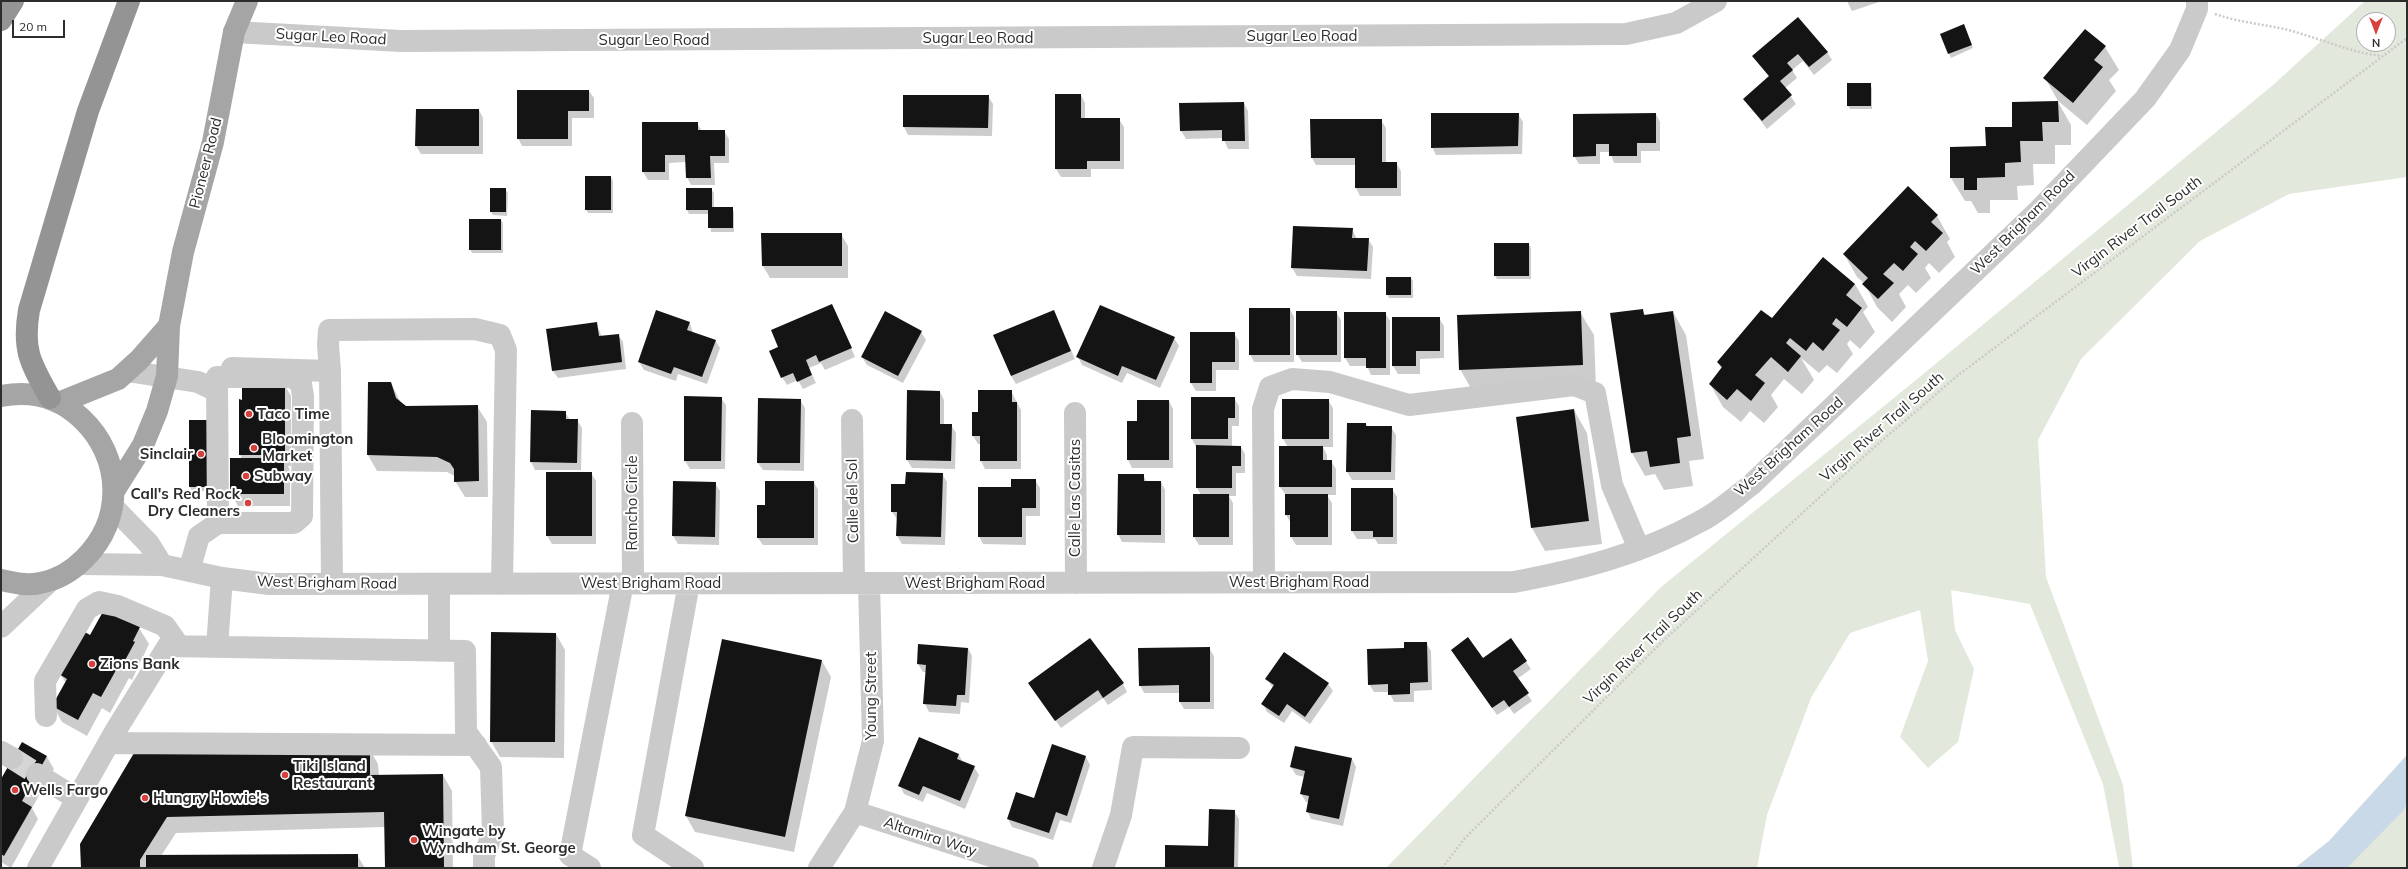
<!DOCTYPE html>
<style>
body{margin:0}
#map{position:relative;width:2408px;height:869px;overflow:hidden;background:#fff;font-family:Mulish,sans-serif}
canvas{display:block}
.frame{position:absolute;inset:0;border:2px solid #2d2d2d;pointer-events:none}
.north{position:absolute;left:2356px;top:12px;width:40px;height:40px;box-sizing:border-box;background:#fff;border:1px solid #ababab;border-radius:50%;rotate:180deg;font-size:11px;font-weight:700;line-height:16px;text-align:center;color:#2d2d2d}
.north::after{content:'';display:block;margin:auto;width:14px;height:18px;background:#d6403d;clip-path:polygon(50% 0,100% 100%,50% 72%,0 100%)}
.scale{position:absolute;left:12px;top:20px;width:53px;height:18px;box-sizing:border-box;border:2px solid #2d2d2d;border-top:0;padding-left:5px;font-size:12px;line-height:14px;white-space:nowrap;color:#2d2d2d;-webkit-text-stroke:3px #fff;paint-order:stroke}
</style>
<div id="map">
<canvas width="2408" height="869"></canvas>
<div class="frame"></div>
<div class="north">N</div>
<div class="scale">20 m</div>
</div>
<script>
const ctx = document.querySelector('canvas').getContext('2d');
ctx.lineJoin = 'round';
function paint(path, color) { ctx.fillStyle = color; ctx.fill(path, 'evenodd'); }
function trace(path, color, width, dash) { ctx.strokeStyle = color; ctx.lineWidth = width; ctx.lineCap = dash ? 'butt' : 'round'; ctx.setLineDash(dash || []); ctx.stroke(path); }
function write(font, color, halo, rows, align = 'center') {
  ctx.font = font + ' Mulish,sans-serif'; ctx.lineWidth = 4; ctx.setLineDash([]); ctx.textBaseline = 'middle'; ctx.strokeStyle = halo; ctx.fillStyle = color; for (const [text, x, y, turn = 0] of rows) {
    ctx.save(); ctx.translate(x, y); ctx.rotate((+turn || 0) * Math.PI / 180); ctx.textAlign = isNaN(turn) ? turn : align; if (halo) ctx.strokeText(text, 0, 0); ctx.fillText(text, 0, 0); ctx.restore();
  }
}
paint(new Path2D(`
 M2365 1H2407V177L2289 194 2200 241 2081 359 2038 440 2046 577 2123 785 2133 868 2119 867 2103 784 2030 604 1951 590 1955 630 1974 669 1958 742 1928 768 1900 737 1928 661 1920 610 1850 633 1811 698 1767 815 1757 868H1386L1661 587 1916 380 2273 85ZM2364 20H2388V44H2364Z
 M2407 755V868H2295L2329 841Z`), '#e2e9dc');
paint(new Path2D(`
 M2407 755V802L2404 810 2347 868H2295L2329 841Z`), '#c9d9e8');
paint(new Path2D(`
 M1847 1H1878L1879 2 1852 11Z
 M1965 29 1973 48 1951 58 1941 35Z
 M2105 47 2119 70 2109 80 2116 91 2087 125 2058 101 2045 78Z
 M1827 52 1832 60 1814 75 1803 61 1792 70 1797 78 1785 88 1796 104 1767 129 1744 99 1769 77 1753 56Z
 M1870 84 1872 88V109H1850L1848 106Z
 M589 91 594 98V118H572V146H522L518 138Z
 M1081 95 1085 103V119H1119L1124 127V169H1091V177H1061L1056 169Z
 M904 96H988L993 104 992 136 908 135 904 127Z
 M2058 102 2071 125V145H2055V164H2033L2034 185 2017 186 2018 200H1990V213H1978L1971 201H1965L1951 178 2013 128Z
 M1244 103 1248 111 1249 149H1228L1223 138 1186 139 1181 131Z
 M479 110 483 118V154H421L416 146Z
 M1518 114 1523 122 1522 154 1436 155 1432 147Z
 M1656 114 1660 122V151H1641V163H1614L1610 152H1600V164H1579L1574 156V115Z
 M1381 120 1386 128V163H1396L1401 171V196H1360L1356 188V165H1316L1312 158Z
 M643 123H697L702 131H724L729 139V163H714L715 185H691L687 177 686 162 669 163V180H648L643 172Z
 M611 177 613 181V213H588L586 209Z
 M505 189 508 193 507 216 493 215 491 212Z
 M687 189H711L714 193V208H732L734 212V232H711L709 214H689L687 210Z
 M1937 216 1950 239 1947 242 1955 257 1939 273 1929 263 1925 268 1931 278 1916 293 1908 285 1899 294 1906 307 1892 322 1877 307 1864 283 1857 277 1844 254Z
 M501 220 503 223V253H472L470 249Z
 M1352 229 1357 239H1368L1373 247 1371 279 1297 276 1292 268Z
 M762 234H841L848 246V278H770L763 266Z
 M1529 244 1531 248V279H1497L1495 276Z
 M1411 278 1413 281V298H1389L1387 294Z
 M1855 284 1868 307 1863 312 1875 332 1860 349 1850 340 1847 344 1853 354 1837 373 1827 365 1819 373 1801 358 1814 380 1802 394 1784 379 1771 395 1778 407 1764 423 1750 411 1741 422 1723 407 1710 384 1722 370 1718 362 1772 319Z
 M832 305 855 357 825 370 821 363 809 368 816 383 803 389 798 380 787 385 782 377 780 347Z
 M1290 309 1294 317V362H1254L1250 354Z
 M1642 310 1646 316 1673 312 1686 335 1704 459 1689 461 1693 486 1664 490 1655 474 1645 476 1632 453Z
 M1054 311 1075 359 1016 384 1011 376Z
 M1336 312 1341 320V362H1302L1297 354Z
 M1580 312 1594 335 1596 388 1473 392 1460 369Z
 M1345 313H1385L1390 321V375H1371L1367 366H1350L1345 358Z
 M1439 318 1444 326V358L1420 359V374H1398L1393 366Z
 M596 323 602 337 618 335 623 342 626 369 558 378 553 371Z
 M690 323 693 333 715 340 720 348 707 384 678 374 676 381 644 370 639 362Z
 M921 332 926 340 903 383 867 365 862 357Z
 M1191 333H1234L1239 341V370H1216V391H1196L1191 383Z
 M1174 338 1179 346 1160 388 1127 373 1122 383 1082 365 1078 357Z
 M369 383H391L401 403 406 407 477 406 487 422 488 497H465L455 481V476L447 472 377 471 368 455Z
 M284 384 291 396V466H288L290 471V506H238L231 494V459H242L240 454 243 402Z
 M908 391 940 392 944 400V425H951L956 433 955 469 912 468 907 460Z
 M1011 391 1021 410V469H985L981 461V444H978L973 436 979 413Z
 M685 397 721 398 726 405 725 469H690L685 461Z
 M1192 398H1234L1239 406V426H1232V446L1241 447 1245 454V473H1236V496H1229L1233 503V545H1199L1194 537 1201 495 1197 488 1196 447 1192 439Z
 M800 400 805 408 804 471 763 470 758 463Z
 M1283 400H1328L1333 408V447H1323L1327 455V461H1331L1336 469V495H1327L1332 503V545H1296L1291 537V523L1286 515V495L1280 487 1288 447 1283 439Z
 M1169 401 1173 409V468H1132L1128 460 1138 422Z
 M1574 410 1587 433 1602 544 1545 551 1532 528 1517 418Z
 M565 412 570 420H577L582 428 581 470H535L531 462Z
 M190 421 214 491H192L190 487Z
 M1366 424 1368 427H1391L1396 435 1395 480H1352L1347 472Z
 M547 473H591L596 481V544H552L547 536Z
 M942 474 947 482 945 545 902 544 897 536V519L892 512 906 485Z
 M1143 475 1147 482H1161L1165 490V543L1122 542 1118 534Z
 M1035 480 1040 488V516H1026V545L983 544 979 536Z
 M674 482 715 483 720 491 719 545 678 544 673 536Z
 M814 482 818 490V545H763L758 538 766 506Z
 M1392 489 1397 497V544H1378L1375 539H1357L1352 531Z
 M105 609 139 628 149 644 132 680 129 678 110 713 102 708 87 736 62 722 53 706 66 683 60 674 90 636Z
 M556 634 565 650 564 758 500 757 491 741Z
 M1511 640 1531 669 1517 679 1532 701 1514 714 1509 707 1497 715 1457 658 1483 659Z
 M1426 643 1431 651 1432 690 1414 691V702H1394L1389 692H1374L1369 684 1405 649Z
 M968 648 972 656 969 703 961 702 960 714 929 712 925 704 927 672H923L918 664Z
 M1209 648 1214 656V709H1184L1180 702V693H1144L1140 685Z
 M822 661 831 677 794 852 695 832 686 816Z
 M1267 679 1328 684 1333 691 1310 724 1292 711 1284 723 1267 712 1263 704 1273 688Z
 M1029 683 1123 684 1127 692 1108 705 1103 698 1061 728Z
 M22 743 47 757 54 769 32 808 38 819 11 868 1 862V780Z
 M1296 747 1352 759 1356 767 1343 826 1311 819 1307 811 1309 802H1306L1301 794 1305 777 1296 775 1291 767Z
 M369 748 378 764 379 776 443 775 452 791 453 868H386L385 827 176 833 161 856 357 855 365 868H82L81 844Z
 M959 755 963 762 974 767 979 775 965 809 927 793 923 802 904 794 900 786Z
 M1086 757 1090 765 1071 823 1060 820 1053 840 1012 827 1008 819Z
 M1234 811 1239 819 1238 868H1166L1209 847Z`), '#0003');
paint(new Path2D(`
 M1798 17 1828 52 1809 67 1798 54 1787 63 1793 70 1780 81 1792 95 1762 121 1743 99 1769 76 1752 56Z
 M1964 24 1972 45 1948 54 1940 34Z
 M2085 29 2106 46 2094 60 2103 67 2073 103 2043 78Z
 M1847 83H1871V106H1847Z
 M517 90H589V111H568V139H517Z
 M1055 94H1081V118H1120V161H1087V169H1055Z
 M903 95H989L988 128 903 127Z
 M2058 101 2059 122H2042L2043 141H2020L2021 162 2005 163V177L1977 178V190H1964V178H1950V147L1986 146 1985 127H2012V102Z
 M1244 102 1245 141H1222V130L1180 131 1179 103Z
 M416 109H479V146H415Z
 M1431 113H1519L1518 146 1431 148Z
 M1656 113V143H1637V156H1609V144H1596V156L1573 157V114Z
 M1310 119H1382V162H1397V188H1355V158H1311Z
 M642 122H698V130H725V156H710L711 178H686L685 155H665V172H642Z
 M585 176H611V210H585Z
 M1908 186 1938 215 1931 222 1943 233 1926 251 1915 241 1910 247 1918 254 1903 271 1894 263 1883 274 1894 283 1878 299 1862 284 1868 278 1843 254Z
 M490 188H506V212H490Z
 M686 188H712V207H733V228H708V210H686Z
 M469 219H501V250H469Z
 M1293 226 1353 228 1352 238H1369L1367 271 1291 268Z
 M761 233H842V266H762Z
 M1494 243H1529V276H1494Z
 M1823 257 1855 284 1846 295 1862 308 1847 327 1836 318 1832 324 1840 330 1823 351 1813 342 1806 351 1790 338 1786 343 1801 356 1788 372 1771 357 1755 375 1765 383 1751 401 1737 389 1727 400 1709 384 1722 367 1717 362 1761 310 1772 318Z
 M1386 277H1411V295H1386Z
 M832 304 852 348 819 362 816 355 806 360 812 375 797 382 793 373 781 378 769 351 778 347 771 330Z
 M1100 305 1175 337 1156 380 1122 366 1118 376 1076 357Z
 M1249 308H1290V355H1249Z
 M1643 309 1644 315 1673 311 1691 436 1677 438 1680 463 1650 467 1647 451 1631 453 1610 313Z
 M656 310 690 322 687 330 716 340 702 377 674 367 671 374 638 362Z
 M1054 310 1071 351 1011 376 993 335Z
 M885 311 922 331 898 376 861 357Z
 M1296 311H1337V355H1296Z
 M1581 311 1583 365 1459 370 1457 315Z
 M1344 312H1386V368H1366V358H1344Z
 M1392 317H1440V351H1416V366H1392Z
 M597 322 599 336 619 334 622 362 552 371 546 329Z
 M1190 332H1235V362H1212V383H1190Z
 M368 382H391L396 398 406 406 478 405 479 481 454 482V469L450 463 437 457 367 455Z
 M242 383H285V455H239V399L242 400Z
 M907 390 940 391V424H952L951 461 906 460Z
 M978 390H1012V402H1017V461H980V436H972V412H978Z
 M684 396 722 397 721 461H684Z
 M1191 397H1235V418H1228V439H1191Z
 M758 398 801 399 800 463H757Z
 M1282 399H1329V439H1282Z
 M1137 400H1169V460H1127V421H1137Z
 M1574 409 1589 521 1531 528 1516 417Z
 M531 410 566 411V419H578L577 463 530 462Z
 M189 420H212V487H189Z
 M1347 423H1366V426H1392L1391 472H1346Z
 M1196 445 1241 446V466H1232V488H1196Z
 M1279 446H1323V460H1332V487H1279Z
 M230 458H284V494H230Z
 M546 472H592V536H546Z
 M906 472 943 473 941 537 896 536 897 512H891V484H905Z
 M1118 474H1144V481H1161V535H1117Z
 M1011 479H1036V508H1022V537H978V487H1011Z
 M673 481 716 482 715 537 672 536Z
 M765 481H814V538H757V505H765Z
 M1351 488H1393V537H1373V531H1351Z
 M1193 494H1229V537H1193Z
 M1285 494H1328V537H1290V515H1285Z
 M105 608 140 627 133 641 135 642 123 664 120 663 101 697 93 693 78 720 52 706 67 679 59 674 83 631 90 635Z
 M491 632 556 633 555 742H490Z
 M1468 637 1483 658 1511 638 1527 661 1513 671 1529 693 1509 707 1504 700 1492 708 1451 650Z
 M1090 638 1124 683 1103 698 1098 690 1055 721 1028 683Z
 M722 639 822 660 785 837 685 816Z
 M1404 642H1427L1428 682 1410 683V694L1388 695V684L1368 685 1367 649 1404 648Z
 M918 644 968 648 965 695H957L956 706 923 704 926 665 917 664Z
 M1210 647V702H1179V685L1139 686 1138 648Z
 M1284 652 1329 683 1305 717 1287 704 1279 716 1261 704 1274 685 1265 679Z
 M919 737 959 754 957 759 975 766 960 801 923 786 919 795 898 786Z
 M22 742 47 756 22 801 32 807 4 856 1 854V779Z
 M1052 744 1086 756 1067 816 1056 812 1049 833 1007 819 1016 792 1034 798Z
 M1295 746 1352 758 1339 819 1306 812 1309 796 1300 794 1305 771 1290 767Z
 M370 747V775L443 774 444 868H385L384 812 167 817 140 860V868H81L80 844 134 753Z
 M1209 809 1235 810 1234 868H1165V845L1208 846Z
 M358 854V868H146V855Z`), '#141414');
trace(new Path2D(`
 M12 758 37 774`), '#d5d5d5', 22, [22, 11]);
trace(new Path2D(`
 M2215 14C2238 22 2261 24 2284 29 2317 37 2348 52 2382 56
 M1442 868 1465 838 1662 642 1871 450 1957 376 2407 38`), '#cacaca', 2.5, [2, 2]);
trace(new Path2D(`
 M234 32 401 41 1626 34 1676 23 1716 1
 M232 368 330 371 328 345 329 330 475 329 500 335 506 350 502 584
 M127 371 198 382 217 391
 M330 371 332 584
 M1075 413 1076 583
 M852 420 854 583
 M632 423 633 583
 M113 507 149 544 162 565
 M79 564 162 565 222 578 269 584 1514 582C1578 570 1642 554 1699 522 1718 513 1735 497 1751 485L2037 212 2145 99 2180 50 2197 9V1
 M189 571 199 536 218 523H294L302 516 303 396 301 384 293 377H217L218 523
 M1264 582 1263 409 1270 387 1292 379 1330 382 1409 405 1574 385 1595 393 1612 485 1639 549
 M689 583 643 835 693 868
 M1 627 51 580
 M217 647 222 578
 M439 651V584
 M46 716 45 681 87 609 99 602 118 606 165 626 179 646
 M109 743 476 745
 M1 752 12 758
 M37 774 77 799
 M855 812 1028 868
 M38 868 116 730 168 646 465 651 466 732 491 767 493 832 484 856V868
 M590 868 570 855 623 583
 M819 868 855 812 873 741 869 583
 M1103 868 1121 815 1133 747 1239 748`), '#cacaca', 22);
trace(new Path2D(`
 M1 396C32 390 59 397 82 419 122 457 125 519 84 559 72 571 58 580 40 583 27 586 14 583 1 580
 M61 402 118 379 139 360 169 326
 M114 491 143 445 157 411 167 376 169 326 183 252 213 142 234 32 247 1`), '#a5a5a5', 22);
trace(new Path2D(`
 M1 20 13 1
 M50 398C31 364 22 351 29 310L88 111 129 1`), '#949494', 22);
for (const [x, y, r, color] of [
 [249,414,4,"#d6403d"],
 [254,448,4,"#d6403d"],
 [201,454,4,"#d6403d"],
 [246,476,4,"#d6403d"],
 [248,503,4,"#d6403d"],
 [92,664,4,"#d6403d"],
 [285,775,4,"#d6403d"],
 [15,790,4,"#d6403d"],
 [145,798,4,"#d6403d"],
 [414,840,4,"#d6403d"]
]) { const dot = new Path2D(); dot.arc(x, y, r, 0, 2 * Math.PI); ctx.fillStyle = color; ctx.fill(dot); trace(dot, '#fff', 1.5); }
write('15px', '#2d2d2d', '#fff', [
 ["Sugar Leo Road",1302,36],
 ["Sugar Leo Road",331,37,3],
 ["Sugar Leo Road",978,38],
 ["Sugar Leo Road",654,40],
 ["Pioneer Road",206,163,-76],
 ["West Brigham Road",2023,223,-45],
 ["Virgin River Trail South",2137,227,-37],
 ["Virgin River Trail South",1882,427,-41],
 ["West Brigham Road",1789,447,-42],
 ["Calle Las Casitas",1075,498,-90],
 ["Calle del Sol",853,501,-91],
 ["Rancho Circle",632,503,-90],
 ["West Brigham Road",1299,582],
 ["West Brigham Road",327,583,1],
 ["West Brigham Road",651,583],
 ["West Brigham Road",975,583],
 ["Virgin River Trail South",1643,647,-44],
 ["Young Street",871,696,-90],
 ["Altamira Way",930,837,18]
]);
write('bold 15px', '#2d2d2d', '#fff', [
 ["Taco Time",257,414],
 ["Bloomington",262,439],
 ["Market",262,456],
 ["Sinclair",193,454,"right"],
 ["Subway",254,476],
 ["Call's Red Rock",240,494,"right"],
 ["Dry Cleaners",240,511,"right"],
 ["Zions Bank",100,664],
 ["Tiki Island",293,766],
 ["Restaurant",293,783],
 ["Wells Fargo",23,790],
 ["Hungry Howie's",153,798],
 ["Wingate by",422,831],
 ["Wyndham St. George",422,848]
], 'left');
</script>
